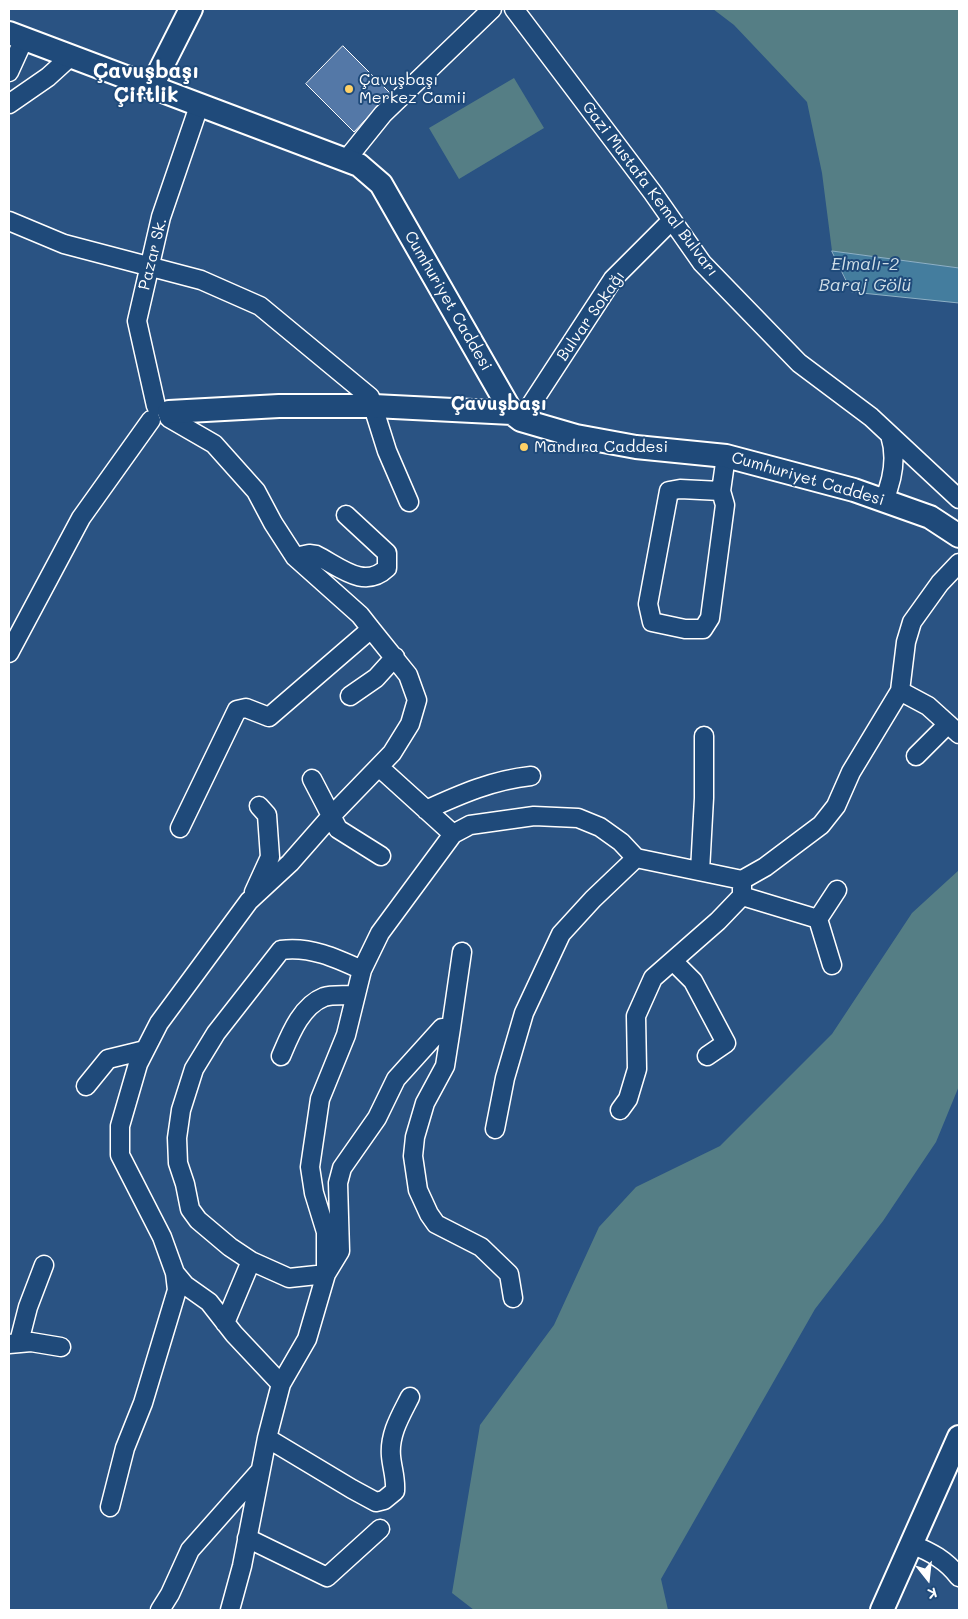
<!DOCTYPE html>
<meta charset="utf-8">
<style>
body{margin:0}
#map{position:relative;width:968px;height:1619px;overflow:hidden;background:#2a5383;font-family:Mali,sans-serif}
canvas{display:block}
.frame{position:absolute;inset:0;border:10px solid #fff;pointer-events:none}
.north{position:absolute;left:903px;top:1554px;width:50px;height:50px;-webkit-text-stroke:4px #1f4a7a;paint-order:stroke;rotate:164deg;font-size:14px;font-weight:700;line-height:20px;text-align:center;color:#fff}
.north::after{content:'';display:block;margin:auto;width:18px;height:22px;background:#fff;clip-path:polygon(50% 0,100% 100%,50% 72%,0 100%)}
</style>
<div id="map">
<canvas width="968" height="1619"></canvas>
<div class="frame"></div>
<div class="north">K</div>
</div>
<script>
const ctx = document.querySelector('canvas').getContext('2d');
ctx.lineJoin = 'round';
function paint(path, color) { ctx.fillStyle = color; ctx.fill(path, 'evenodd'); }
function trace(path, color, width, dash) { ctx.strokeStyle = color; ctx.lineWidth = width; ctx.lineCap = dash ? 'butt' : 'round'; ctx.setLineDash(dash || []); ctx.stroke(path); }
function write(font, color, halo, rows, align = 'center') {
  ctx.font = font + ' Mali,sans-serif'; ctx.lineWidth = 4; ctx.setLineDash([]); ctx.textBaseline = 'middle'; ctx.strokeStyle = halo; ctx.fillStyle = color; for (const [text, x, y, turn = 0] of rows) {
    ctx.save(); ctx.translate(x, y); ctx.rotate((+turn || 0) * Math.PI / 180); ctx.textAlign = isNaN(turn) ? turn : align; if (halo) ctx.strokeText(text, 0, 0); ctx.fillText(text, 0, 0); ctx.restore();
  }
}
paint(new Path2D(`
 M713 9H959V268L832 251 822 173 807 102 734 25Z
 M514 78 544 128 459 179 429 128Z
 M959 870V1086L936 1142 883 1221 815 1309 661 1579 668 1610H474L452 1593 480 1425 554 1325 599 1227 636 1187 720 1146 832 1034 912 913Z`), '#557e85');
const water = new Path2D(`
 M832 251 959 268V303L852 292Z`);
paint(water, '#447d9e');
trace(water, '#8fb1c5', 1);
const building = new Path2D(`
 M343 46 390 93 354 132 306 84Z`);
paint(building, '#5478a7');
trace(building, '#fff', 1);
const minor = new Path2D(`
 M514 9 653 193 702 263 799 363 871 417 959 499
 M9 72 24 39
 M9 104 48 77 70 57
 M346 160 383 114 492 9
 M9 221 64 244 201 280 260 306 370 397 387 451 409 502
 M156 406 137 321 161 217 199 106
 M169 418 214 444 256 491 273 523 295 557 360 615 371 629 408 675 417 700 410 724 392 753 333 814 290 863 249 901 159 1023 138 1064 120 1126V1155L162 1237 175 1273 185 1285 209 1302 234 1334 281 1384
 M521 420 613 279 672 220
 M721 491 680 489 669 491 648 604 652 622 685 629H703L710 618 725 505 721 491 726 456
 M884 500C893 479 897 457 890 435
 M295 557 309 554 316 555C340 567 364 590 387 568V553L346 515
 M9 653 81 518 151 420
 M900 691 928 706 959 734
 M350 696 376 678 395 657
 M916 756 948 724
 M379 767 453 834
 M312 779 338 829 381 856
 M426 810C461 794 493 780 531 776
 M180 828 237 710 246 708 269 717 371 629
 M700 871 704 798V736
 M254 892 270 857 267 815 259 806
 M742 896 818 919 832 965
 M818 919 837 890
 M673 961 693 981 726 1043 707 1056
 M362 970C336 958 310 946 281 950L216 1033 194 1069 181 1110 177 1138 178 1163 185 1184 190 1209 198 1220 230 1247 251 1261 289 1278 326 1274 340 1251 338 1183 342 1168 377 1118 396 1079 442 1028H451L445 1066 425 1103 415 1137 413 1156 418 1190 429 1214 436 1224 481 1247 509 1274 513 1298
 M451 1028 462 952
 M281 1056C290 1035 301 1006 324 997 333 994 347 996 356 995
 M86 1086 108 1059 145 1050
 M620 1110 628 1099 637 1069 636 1016 653 978 718 921 742 896V880
 M495 1129 505 1078 524 1013 561 934 593 899 636 858
 M225 1323 251 1261
 M19 1342 28 1307 44 1265
 M9 1344 31 1342 61 1347
 M267 1438 352 1489 376 1502 384 1500 395 1491C396 1478 392 1468 391 1456 389 1434 401 1415 410 1397
 M110 1507 125 1448 143 1403 171 1310 177 1290 175 1273
 M247 1538 327 1577 380 1529
 M911 1544C931 1552 946 1560 959 1577
 M160 1610 170 1594 190 1550 260 1471
 M230 1610 242 1566 267 1438 281 1384 307 1339 326 1274V1232L314 1193 310 1167 320 1099 346 1035 362 970 380 933 453 834 470 825 534 816 578 818 600 827 621 842 636 858 742 880 765 867 821 825 836 806 851 772 900 691 906 642 912 622 940 583 959 563`);
const major = new Path2D(`
 M9 33 359 165 381 184 512 413 521 420 576 436 636 447 726 456 854 490 930 517 959 536
 M151 88 191 9
 M169 412 279 406H374L512 413
 M882 1610 959 1437`);
trace(minor, '#fff', 21);
trace(major, '#fff', 26);
trace(minor, '#1f4a7a', 18);
trace(major, '#1f4a7a', 22);
for (const [x, y, r, color] of [
 [349,89,5,"#ffd166"],
 [524,447,5,"#ffd166"]
]) { const dot = new Path2D(); dot.arc(x, y, r, 0, 2 * Math.PI); ctx.fillStyle = color; ctx.fill(dot); trace(dot, '#1f4a7a', 2); }
write('16px', '#fff', '#1f4a7a', [
 ["Çavuşbaşı",359,80],
 ["Merkez Camii",359,98],
 ["Mandıra Caddesi",534,447]
], 'left');
write('16px', '#fff', '#1f4a7a', [
 ["Gazi Mustafa Kemal Bulvarı",650,189,53],
 ["Pazar Sk.",153,254,-76],
 ["Cumhuriyet Caddesi",448,301,60],
 ["Bulvar Sokağı",591,316,-55],
 ["Cumhuriyet Caddesi",808,479,16]
]);
write('italic 18px', '#d0dee7', '#1f4a7a', [
 ["Elmalı-2",865,264],
 ["Baraj Gölü",865,285]
]);
write('bold 19px', '#fff', '#1f4a7a', [
 ["Çavuşbaşı",499,404]
]);
write('bold 21px', '#fff', '#1f4a7a', [
 ["Çavuşbaşı",146,72],
 ["Çiftlik",146,96]
]);
</script>
